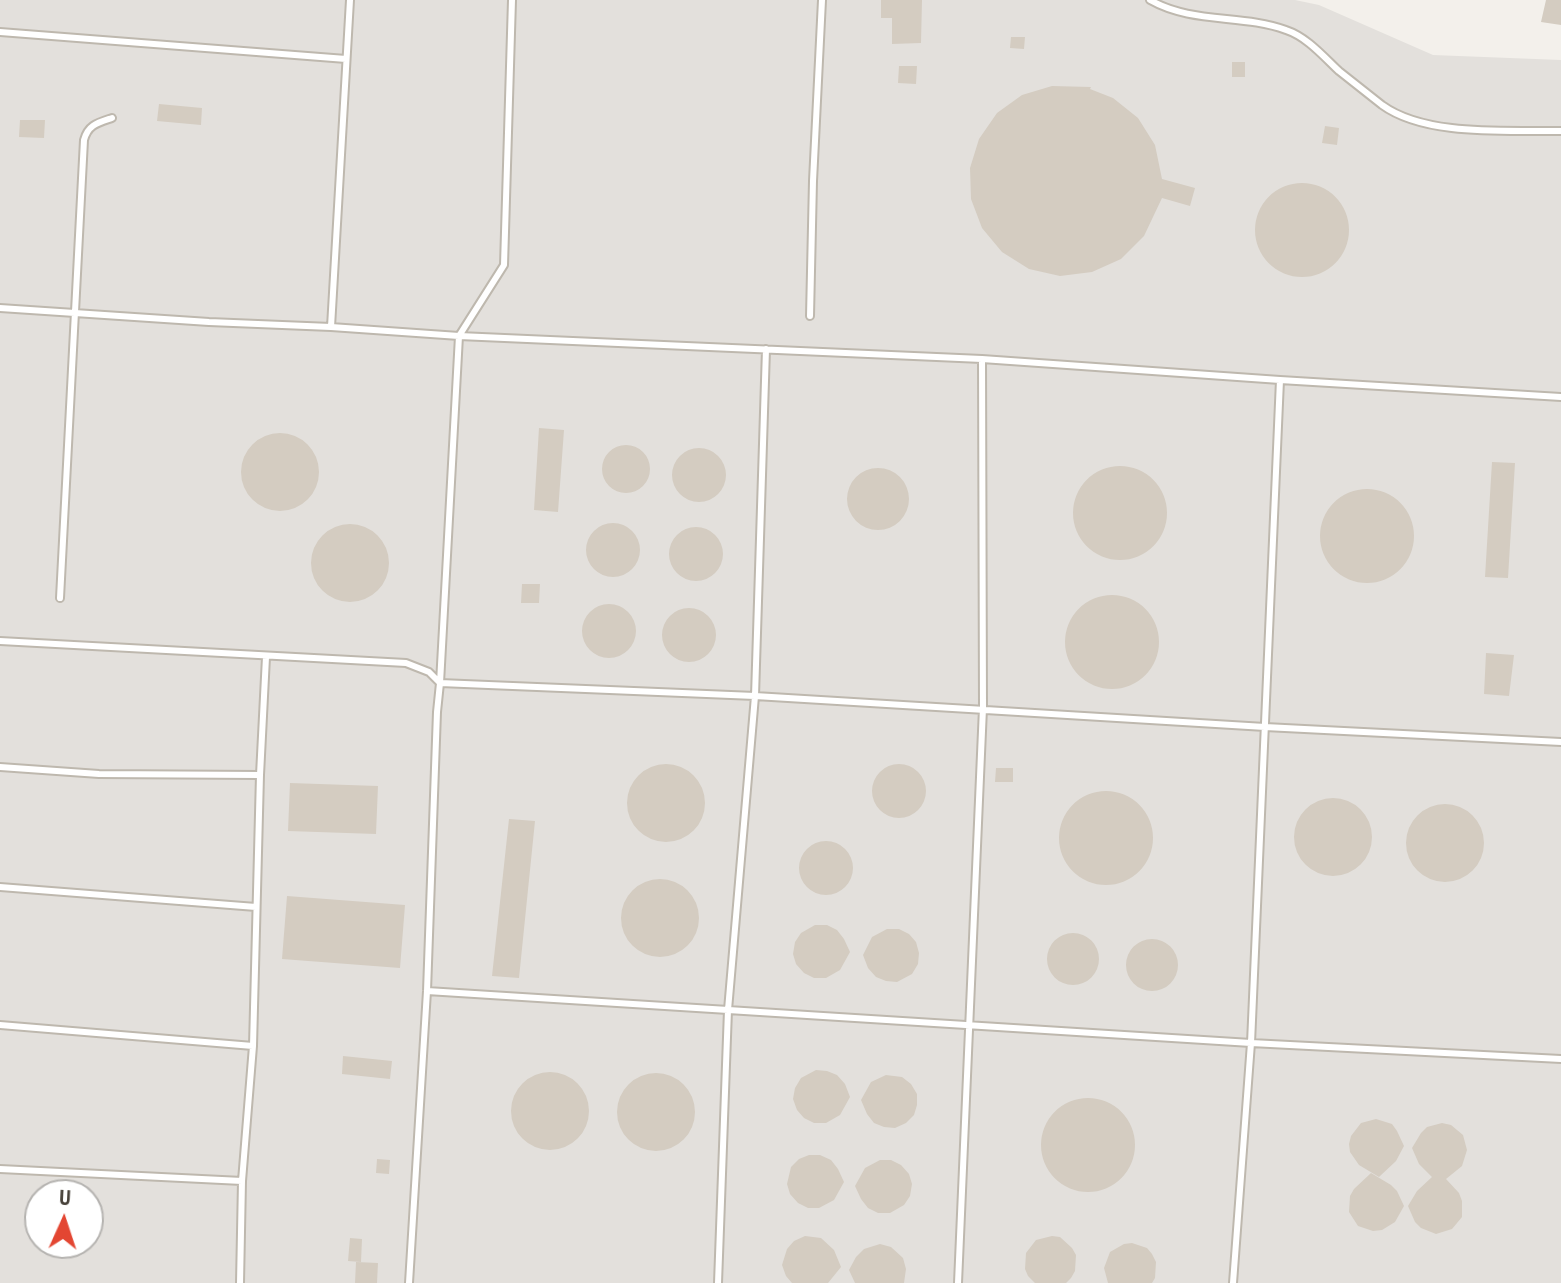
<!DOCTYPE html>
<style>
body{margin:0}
#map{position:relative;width:1561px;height:1283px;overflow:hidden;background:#f3f0eb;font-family:"PT Sans Narrow",sans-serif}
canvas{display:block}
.north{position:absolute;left:24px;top:1179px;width:80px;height:80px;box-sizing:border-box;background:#fff;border:2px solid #b5b3b0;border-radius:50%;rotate:3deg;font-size:22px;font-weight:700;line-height:32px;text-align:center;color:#474139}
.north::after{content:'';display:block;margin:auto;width:28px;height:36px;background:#e34632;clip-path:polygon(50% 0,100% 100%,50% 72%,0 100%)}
</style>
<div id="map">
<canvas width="1561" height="1283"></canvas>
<div class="north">U</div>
</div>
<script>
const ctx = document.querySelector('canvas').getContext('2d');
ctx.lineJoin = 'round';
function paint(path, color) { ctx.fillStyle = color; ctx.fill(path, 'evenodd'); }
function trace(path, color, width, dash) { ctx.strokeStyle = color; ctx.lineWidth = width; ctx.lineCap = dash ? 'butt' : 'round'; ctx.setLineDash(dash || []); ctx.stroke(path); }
paint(new Path2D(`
 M0 0H1295L1319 5 1433 55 1561 60V1283H0ZM40 1195H88V1243H40Z`), '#e3e0dc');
paint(new Path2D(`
 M881 0H922L921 43 892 44V18H881Z
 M1546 0H1561V25L1541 22Z
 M1011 37H1025L1024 49 1010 48Z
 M1232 62H1245V77H1232Z
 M899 66H917L916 84 898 83Z
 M1052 86 1091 87 1090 89 1113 98 1138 118 1155 145 1162 179 1195 188 1190 206 1162 198 1144 236 1121 259 1092 272 1060 276 1029 269 1002 252 982 228 971 199 970 168 979 139 997 113 1022 95Z
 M159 104 202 108 201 125 157 121Z
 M20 120H45L44 138 19 137Z
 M1325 126 1339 128 1337 145 1322 143Z
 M1255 230a47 47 0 1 1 94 0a47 47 0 1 1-94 0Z
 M539 428 564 430 558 512 534 510Z
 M241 472a39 39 0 1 1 78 0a39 39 0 1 1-78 0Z
 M602 469a24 24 0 1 1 48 0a24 24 0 1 1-48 0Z
 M672 475a27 27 0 1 1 54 0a27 27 0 1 1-54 0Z
 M1492 462 1515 463 1508 578 1485 577Z
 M1073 513a47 47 0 1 1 94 0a47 47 0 1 1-94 0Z
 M847 499a31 31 0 1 1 62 0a31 31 0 1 1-62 0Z
 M1320 536a47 47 0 1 1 94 0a47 47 0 1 1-94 0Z
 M586 550a27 27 0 1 1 54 0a27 27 0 1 1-54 0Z
 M311 563a39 39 0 1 1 78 0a39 39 0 1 1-78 0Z
 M669 554a27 27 0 1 1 54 0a27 27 0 1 1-54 0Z
 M522 584H540L539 603H521Z
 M1065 642a47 47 0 1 1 94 0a47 47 0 1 1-94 0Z
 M582 631a27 27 0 1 1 54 0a27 27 0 1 1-54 0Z
 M662 635a27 27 0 1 1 54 0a27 27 0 1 1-54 0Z
 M1486 653 1514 655 1509 696 1484 694Z
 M627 803a39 39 0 1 1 78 0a39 39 0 1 1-78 0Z
 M872 791a27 27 0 1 1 54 0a27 27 0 1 1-54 0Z
 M996 768H1013V782H995Z
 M290 783 378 786 376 834 288 831Z
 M1059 838a47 47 0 1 1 94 0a47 47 0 1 1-94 0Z
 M1294 837a39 39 0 1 1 78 0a39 39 0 1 1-78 0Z
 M1406 843a39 39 0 1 1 78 0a39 39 0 1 1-78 0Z
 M509 819 535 821 519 978 492 976Z
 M799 868a27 27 0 1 1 54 0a27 27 0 1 1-54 0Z
 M621 918a39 39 0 1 1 78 0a39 39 0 1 1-78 0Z
 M287 896 405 905 400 968 282 959Z
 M815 925H827L837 930 844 939 850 952 840 970 826 978H814L804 973 796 964 793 954 795 942 801 933Z
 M887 929H899L909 934 916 942 919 953 918 964 912 974 897 982 886 981 876 977 868 968 863 955 872 937Z
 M1047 959a26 26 0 1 1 52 0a26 26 0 1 1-52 0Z
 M1126 965a26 26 0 1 1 52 0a26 26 0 1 1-52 0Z
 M343 1056 392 1061 390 1079 342 1074Z
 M816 1070 827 1071 837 1075 845 1084 850 1097 840 1115 826 1123H814L804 1118 797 1110 793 1099 795 1088 801 1078Z
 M511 1111a39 39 0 1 1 78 0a39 39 0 1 1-78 0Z
 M617 1112a39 39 0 1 1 78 0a39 39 0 1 1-78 0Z
 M886 1075 902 1077 911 1084 917 1094V1105L914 1115 906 1123 895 1128 884 1127 874 1123 867 1114 861 1100 871 1082Z
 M1041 1145a47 47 0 1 1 94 0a47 47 0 1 1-94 0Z
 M1376 1119 1392 1124 1397 1131 1404 1146 1396 1161 1379 1177 1359 1165 1350 1152 1349 1144 1351 1136 1361 1123Z
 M1442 1123 1451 1125 1463 1135 1467 1150 1462 1166 1446 1179 1459 1193 1462 1201V1217L1452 1229 1436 1234 1421 1228 1415 1222 1408 1206 1417 1191 1432 1177 1419 1164 1412 1148 1421 1133 1427 1127Z
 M809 1155H820L831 1160 838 1169 844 1182 834 1200 819 1208H808L798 1203 790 1194 787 1184 791 1167 799 1159Z
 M377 1159 390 1160 389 1174 376 1173Z
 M880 1160H891L901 1165 909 1174 912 1184 910 1196 904 1205 890 1213H878L868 1208 861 1199 855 1186 865 1168Z
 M1371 1173 1391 1185 1397 1191 1404 1206 1395 1222 1382 1230 1373 1231 1358 1226 1349 1212 1350 1196 1354 1189Z
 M805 1236 821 1238 834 1250 841 1267 828 1283H792L786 1276 782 1265 787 1249 794 1241Z
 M1052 1236 1060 1237 1072 1248 1076 1255 1075 1271 1071 1278 1066 1283H1035L1028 1276 1025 1269 1026 1253 1036 1240Z
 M350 1238 362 1239 361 1262 348 1261Z
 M1132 1243 1147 1248 1152 1254 1156 1262 1155 1278 1152 1283H1108L1104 1268 1110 1252 1124 1244Z
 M880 1244 891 1247 903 1258 906 1269 904 1283H855L849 1270 856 1257 864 1249Z
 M356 1262 378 1263 377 1283H355Z`), '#d4ccc1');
const lane = new Path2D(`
 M1150 0C1192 24 1242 14 1286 30 1307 37 1323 56 1339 71 1353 82 1368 94 1382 105 1426 137 1508 130 1561 131
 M0 32 346 59
 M0 308 209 322 331 327 459 336 982 359 1280 380 1561 397
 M810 316 813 181 822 0
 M331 327 350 0
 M60 598 84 140C88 125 97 123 112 118
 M0 641 406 663 429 672 440 683 755 696 1265 727 1561 742
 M0 767 99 774 260 775
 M0 887 256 907
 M427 991 1251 1043 1561 1059
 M0 1025 253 1046
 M0 1169 242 1181
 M240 1283 242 1181 253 1046 260 775 266 657
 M409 1283 427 991 437 712 440 683 459 336 504 265 512 0
 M718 1283 728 1010 755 696 766 349
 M958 1283 983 708 982 359
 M1233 1283 1251 1043 1280 380`);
trace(lane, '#beb8ae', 10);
trace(lane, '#fff', 6);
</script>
